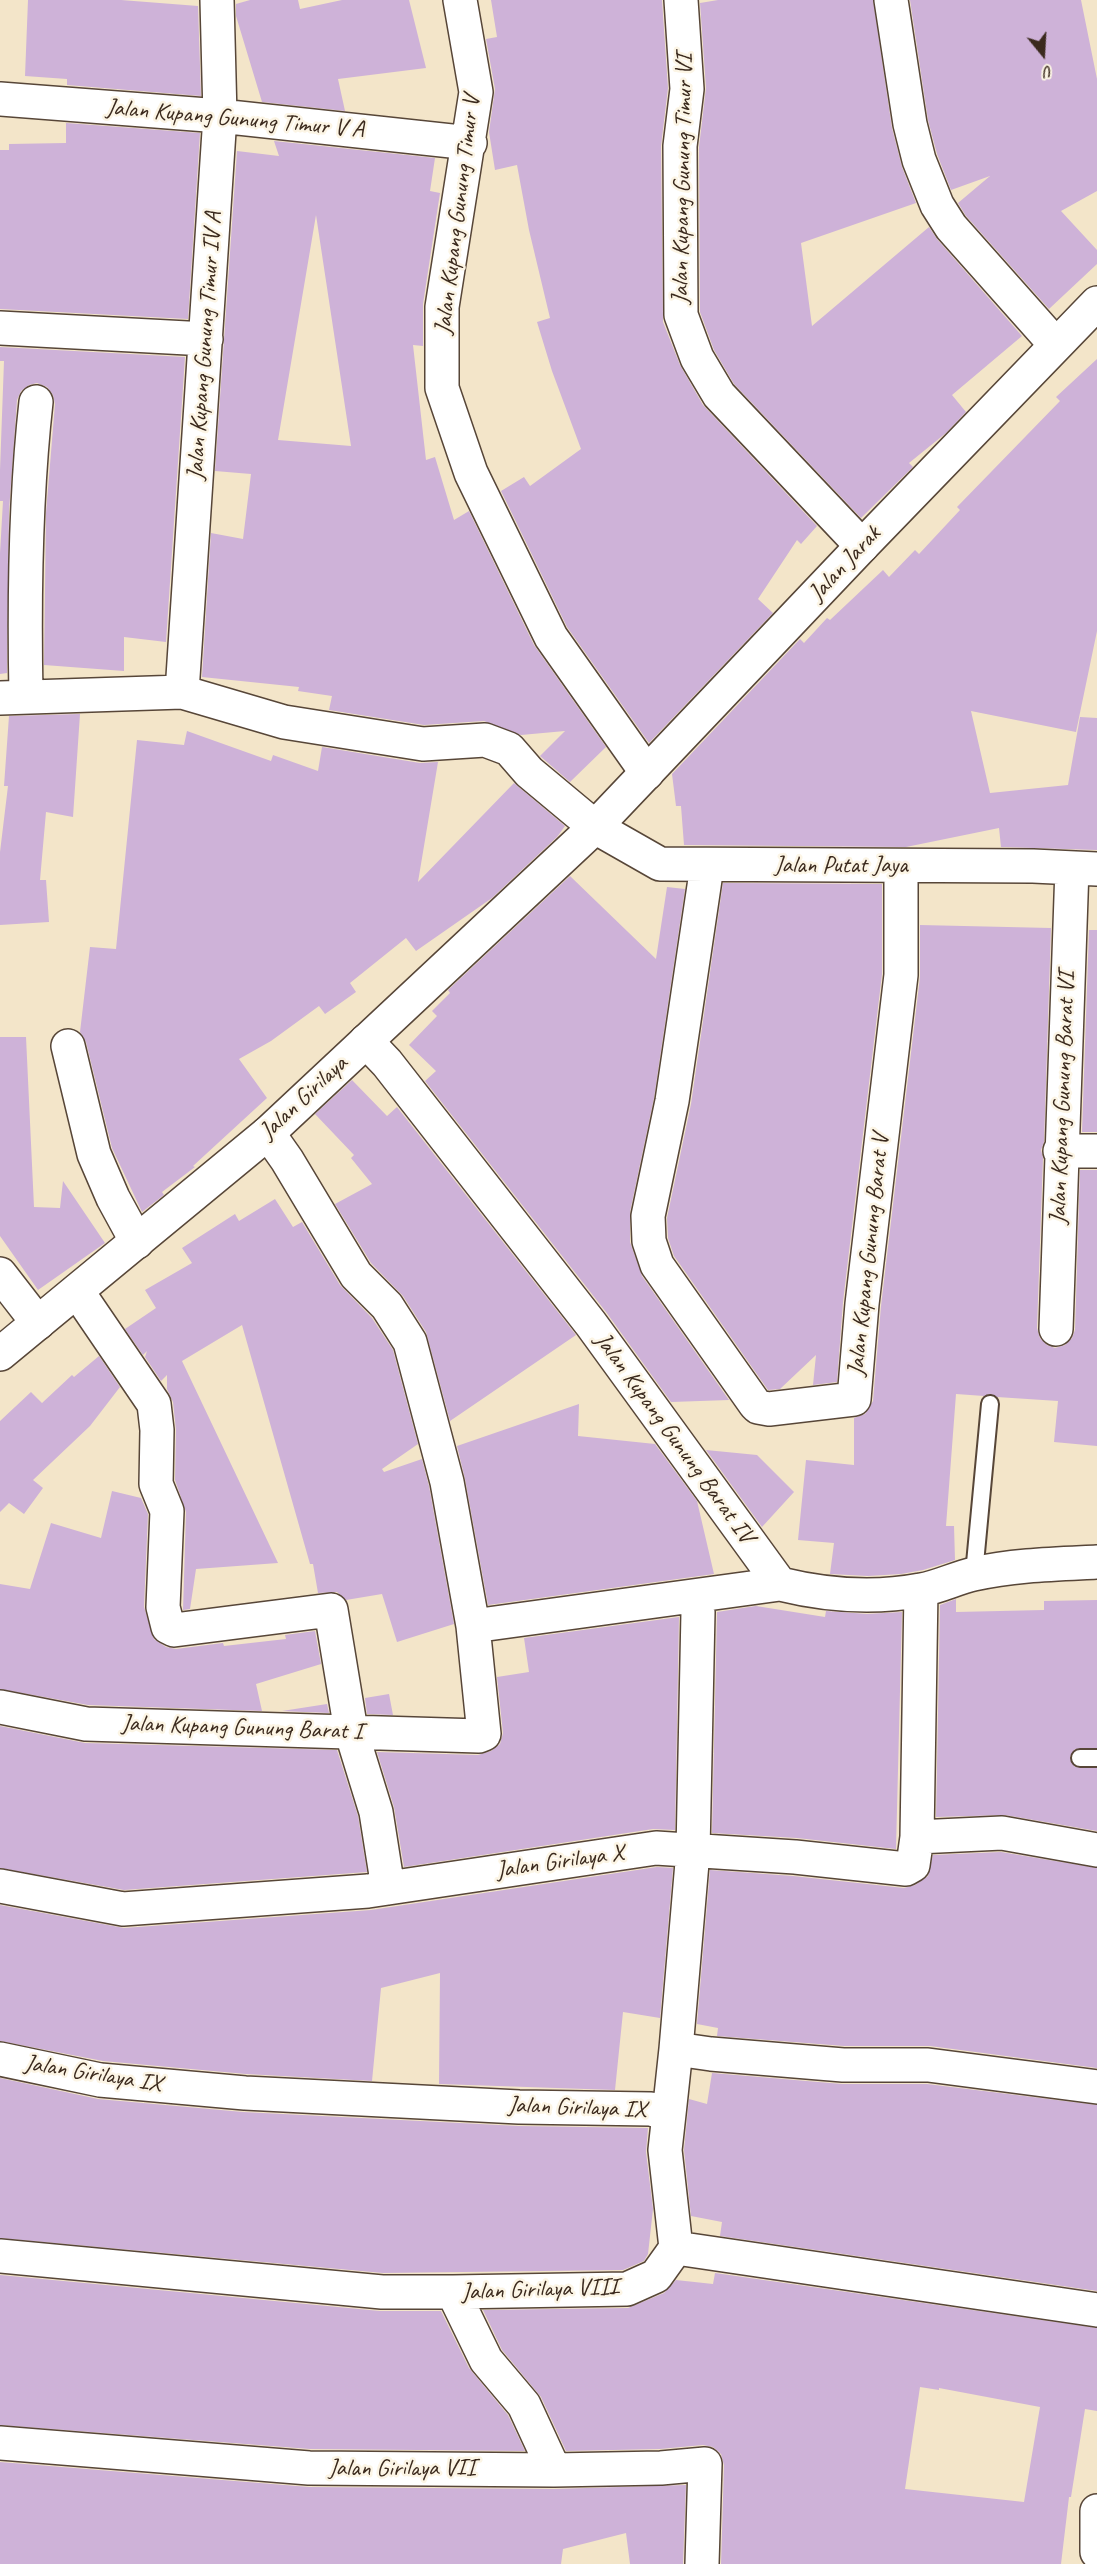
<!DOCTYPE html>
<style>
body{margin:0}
#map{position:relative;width:1097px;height:2564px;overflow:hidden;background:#f3e5c9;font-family:Caveat,sans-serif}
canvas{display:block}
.north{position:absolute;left:1013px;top:24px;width:60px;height:60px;-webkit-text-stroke:4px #fcf5e5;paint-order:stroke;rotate:162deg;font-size:16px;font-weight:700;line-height:24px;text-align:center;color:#3b2a1e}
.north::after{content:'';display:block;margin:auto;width:21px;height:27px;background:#3b2a1e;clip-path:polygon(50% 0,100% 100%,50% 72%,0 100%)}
</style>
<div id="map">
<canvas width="1097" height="2564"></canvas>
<div class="north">U</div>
</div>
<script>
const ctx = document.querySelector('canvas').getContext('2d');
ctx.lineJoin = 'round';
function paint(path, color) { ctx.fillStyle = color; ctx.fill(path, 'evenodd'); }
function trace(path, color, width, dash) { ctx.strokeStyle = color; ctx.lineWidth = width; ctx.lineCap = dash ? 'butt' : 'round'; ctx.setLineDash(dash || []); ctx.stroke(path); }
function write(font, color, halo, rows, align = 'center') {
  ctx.font = font + ' Caveat,sans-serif'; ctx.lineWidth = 5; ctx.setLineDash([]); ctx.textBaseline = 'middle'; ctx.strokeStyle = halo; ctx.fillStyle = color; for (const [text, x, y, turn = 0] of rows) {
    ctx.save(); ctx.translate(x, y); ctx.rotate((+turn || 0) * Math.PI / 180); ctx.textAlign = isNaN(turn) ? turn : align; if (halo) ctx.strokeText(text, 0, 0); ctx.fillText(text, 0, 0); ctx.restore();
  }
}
paint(new Path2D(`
 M28 0H121L198 6 201 96 67 85V79L25 76Z
 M250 0H298L300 9 342 0H409L426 68 338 79 345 111 262 102 236 16V4Z
 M491 0H662L668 88 661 146 663 322 680 365 703 405 817 526 801 544 797 540 758 599 773 613 649 743 567 627 501 491 524 477 530 486 581 449 552 371 537 322 550 318 529 230 517 165 495 170 489 132 495 89 486 39 497 37Z
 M718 0H873L892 128 902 167 916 203 801 243 812 326 929 227 937 239 1022 336 952 395 966 412 946 433 909 463 913 467 861 518 734 384 714 350 700 312 699 147 706 88 700 3Z
 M910 0H1081L1097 79V191L1061 211 1097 250V264L1049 309 966 216 958 203 990 176 951 190 937 154 928 120Z
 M66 123 200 133 188 319 0 309V150H9V144L66 143Z
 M274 141 435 158 430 191 440 193 423 304V346L413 345 426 460 435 457 454 520 469 511 534 645 606 747 570 782 540 756 565 731 521 735 484 721 424 725 329 710 332 696 298 691 299 687 202 677 211 533 243 539 251 474 215 471 237 151 279 156ZM316 215 351 446 278 440Z
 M0 347 185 357 166 642 124 637V671L44 665 46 513 55 404 53 395 47 387 37 383 29 385 21 391 17 400 9 511 7 673 0 674V553L3 501H0V470L4 361H0Z
 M1097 359V631L1076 732 971 711 990 793 1068 785 1080 717 1097 718V850L1001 847 999 828 906 847 684 845 681 806H676L672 774 800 639 804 643 827 618 830 620 883 570 889 577 915 550 919 554 960 510 957 507 1060 401 1056 397Z
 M80 714 73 817 46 812 40 880H46L49 922 0 925V852L8 786H4L9 716Z
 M187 731 271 761 273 755 318 771 322 747 420 763 438 762 418 882 514 783 565 826 557 837 492 898 416 951 406 938 350 983 356 992 325 1014 319 1006 271 1041 239 1059 267 1098 193 1166 195 1167 162 1192 164 1195 142 1212 112 1148 86 1042 80 1032 90 947 116 949 137 740 184 745Z
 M570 876 656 959 667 887 685 889 654 1098 630 1212V1242L642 1276 729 1400 671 1402 606 1312 425 1081 436 1071 409 1045 437 1016 432 1011 450 993 448 990Z
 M723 883 882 884V974L843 1302 837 1382 813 1385 816 1355 780 1389 768 1390 674 1256 668 1238 667 1218 691 1104Z
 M920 925 1051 928 1044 1142 1041 1150 1043 1158 1037 1328 1040 1338 1047 1345 1055 1348 1065 1345 1072 1338 1075 1330 1080 1170H1097V1446L1054 1442 1058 1401 997 1397 990 1394 984 1396 956 1394 946 1526H954L955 1560 923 1570 901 1574 868 1576 830 1574 834 1543 798 1540 806 1460 854 1465V1418L865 1414 873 1401 881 1306 920 977Z
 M1089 930H1097V1132H1082Z
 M0 1037H26L34 1207 60 1208 63 1181 105 1243 38 1290 0 1236Z
 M352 1080 387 1116 397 1107 576 1335 450 1421 426 1332 403 1296 371 1263 335 1204 372 1184 351 1158 354 1155 315 1114Z
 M275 1199 293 1227 302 1222 340 1285 372 1318 393 1350 418 1444 382 1469 384 1472 422 1459 429 1486 454 1624 397 1642 382 1594 346 1600 337 1592 318 1593 313 1564H310L242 1325 182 1361 278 1563 196 1569 190 1609 183 1610 186 1512 175 1480 176 1430 173 1402 167 1389V1375L161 1381 145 1357 147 1351 143 1355 125 1329 156 1308 145 1290 192 1263 182 1248 235 1214 239 1221Z
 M99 1356 120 1387 90 1426 33 1480 43 1488 24 1514 9 1503 0 1512V1421L31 1392 42 1403 72 1375 74 1377Z
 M579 1404 578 1436 655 1444 697 1501 714 1574 488 1605 465 1479 457 1446Z
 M706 1450 757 1455 794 1492 762 1527Z
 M112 1491 141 1498 148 1514 144 1607 154 1639 166 1647 176 1649 223 1643 224 1646 286 1639 285 1635 315 1631 321 1664 256 1684 262 1711 88 1705 0 1689V1584L30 1589 51 1523 101 1538Z
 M956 1599V1612L1044 1610V1601L1097 1600V1748L1075 1749 1070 1757 1075 1767 1097 1768V1831L1005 1815 936 1817 940 1605Z
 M756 1606 825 1617 826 1611 867 1614 902 1612 896 1849 797 1838 712 1833 717 1612Z
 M679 1617 675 1830 653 1829 404 1867 394 1807 377 1752 478 1755 491 1751 500 1744 503 1733 497 1677 529 1672 524 1638Z
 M389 1694 393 1715 367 1714 365 1698Z
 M327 1704 329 1713 280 1711H282Z
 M0 1726 85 1743 337 1750 358 1816 367 1872 124 1890 0 1868Z
 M1001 1852 1097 1868V2068L930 2046H844L717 2036 718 2028 697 2024 710 1870 793 1876 904 1888 915 1885 928 1876 933 1855Z
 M657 1867 673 1868 660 2018 623 2012 615 2090 439 2084 440 1973 381 1988 372 2081 246 2074 103 2061 0 2041V1905L124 1928 371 1910Z
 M712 2073 842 2084H927L1097 2105V2291L720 2236 722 2222 691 2216 684 2150 689 2099 707 2104Z
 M0 2078 98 2099 243 2112 519 2126 648 2128 646 2152 653 2209 648 2254 644 2261 623 2270 383 2273 0 2238Z
 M715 2273 1097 2328V2411L1085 2409 1071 2497H1069L1061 2564H721L724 2465 721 2454 713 2447 703 2445 660 2449 566 2451 541 2397 502 2350 483 2310 628 2308 664 2293 676 2280 713 2284ZM920 2387 939 2390V2388L1040 2407 1024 2502 905 2489Z
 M0 2275 380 2311H441L469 2368 508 2415 525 2451 310 2449 0 2425Z
 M0 2462 309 2487 554 2489 686 2485 683 2564H630L626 2533 563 2549 561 2564H0Z`), '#ceb2d8');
const lane = new Path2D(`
 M974 1574 990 1404
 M1080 1758H1097`);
const street = new Path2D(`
 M460 0 476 92 442 307V388L471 473 551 637 647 773
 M681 0 687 89 680 146 681 315 697 358 719 395 862 546
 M891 0 910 124 919 160 937 205 951 227 1055 344
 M0 99 220 116 470 143
 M0 328 206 339
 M182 692 220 116 217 0
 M26 696C24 597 25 500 36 402
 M0 698 182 692 284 722 423 744 485 740 509 749 529 772 595 827 660 864 1033 866 1097 869
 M707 866 672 1101 648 1216 649 1241 657 1265 755 1404 758 1407 769 1409 854 1399 862 1304 901 975V867
 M366 1041 387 1063 591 1324 780 1584C825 1595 874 1599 921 1590 939 1587 956 1578 974 1574 1013 1565 1057 1564 1097 1562
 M68 1046 94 1154 113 1198 137 1242
 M1060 1151H1097
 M0 1274 38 1323
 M77 1291 154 1404 157 1430 156 1484 167 1511 163 1607 168 1627 174 1630 331 1610 351 1731 376 1812 388 1888
 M1056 1329 1072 868
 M473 1626 780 1584
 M0 1707 86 1724 479 1736 484 1734 473 1626 447 1482 410 1342 387 1306 356 1275 287 1160 268 1133
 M917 1837 921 1590
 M0 1886 123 1909 368 1891 656 1848 795 1857 906 1869 913 1865 917 1837 1002 1833 1097 1850
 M676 2049 693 1851 698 1612
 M0 2059 100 2080 245 2093 519 2107 651 2109 669 2114 676 2049 711 2054 843 2065H928L1097 2087
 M669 2114 665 2150 676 2248
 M0 2256 382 2292H453L627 2289 656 2276 676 2248 1097 2310
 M453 2292 486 2360 524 2405 554 2470
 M0 2443 309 2468 554 2470 661 2468 705 2464 702 2564
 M1097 2511V2552`);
const secondary = new Path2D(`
 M0 1354 268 1133 595 827 862 546 1097 303`);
trace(lane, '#574638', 20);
trace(street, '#574638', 36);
trace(secondary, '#574638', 36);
trace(lane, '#fff', 16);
trace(street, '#fff', 33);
trace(secondary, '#fff', 33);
write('24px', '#3b2a1e', '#fcf5e5', [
 ["Jalan Kupang Gunung Timur V A",235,119,5],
 ["Jalan Kupang Gunung Timur VI",683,179,-89],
 ["Jalan Kupang Gunung Timur V",458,215,-83],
 ["Jalan Kupang Gunung Timur IV A",205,346,-86],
 ["Jalan Jarak",845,564,-47],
 ["Jalan Putat Jaya",841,866],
 ["Jalan Girilaya",304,1098,-43],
 ["Jalan Kupang Gunung Barat VI",1063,1098,-88],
 ["Jalan Kupang Gunung Barat V",869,1255,-84],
 ["Jalan Kupang Gunung Barat IV",674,1438,54],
 ["Jalan Kupang Gunung Barat I",242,1728,2],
 ["Jalan Girilaya X",560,1862,-8],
 ["Jalan Girilaya IX",93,2074,9],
 ["Jalan Girilaya IX",577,2108,2],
 ["Jalan Girilaya VIII",540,2290,-2],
 ["Jalan Girilaya VII",402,2469]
]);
</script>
